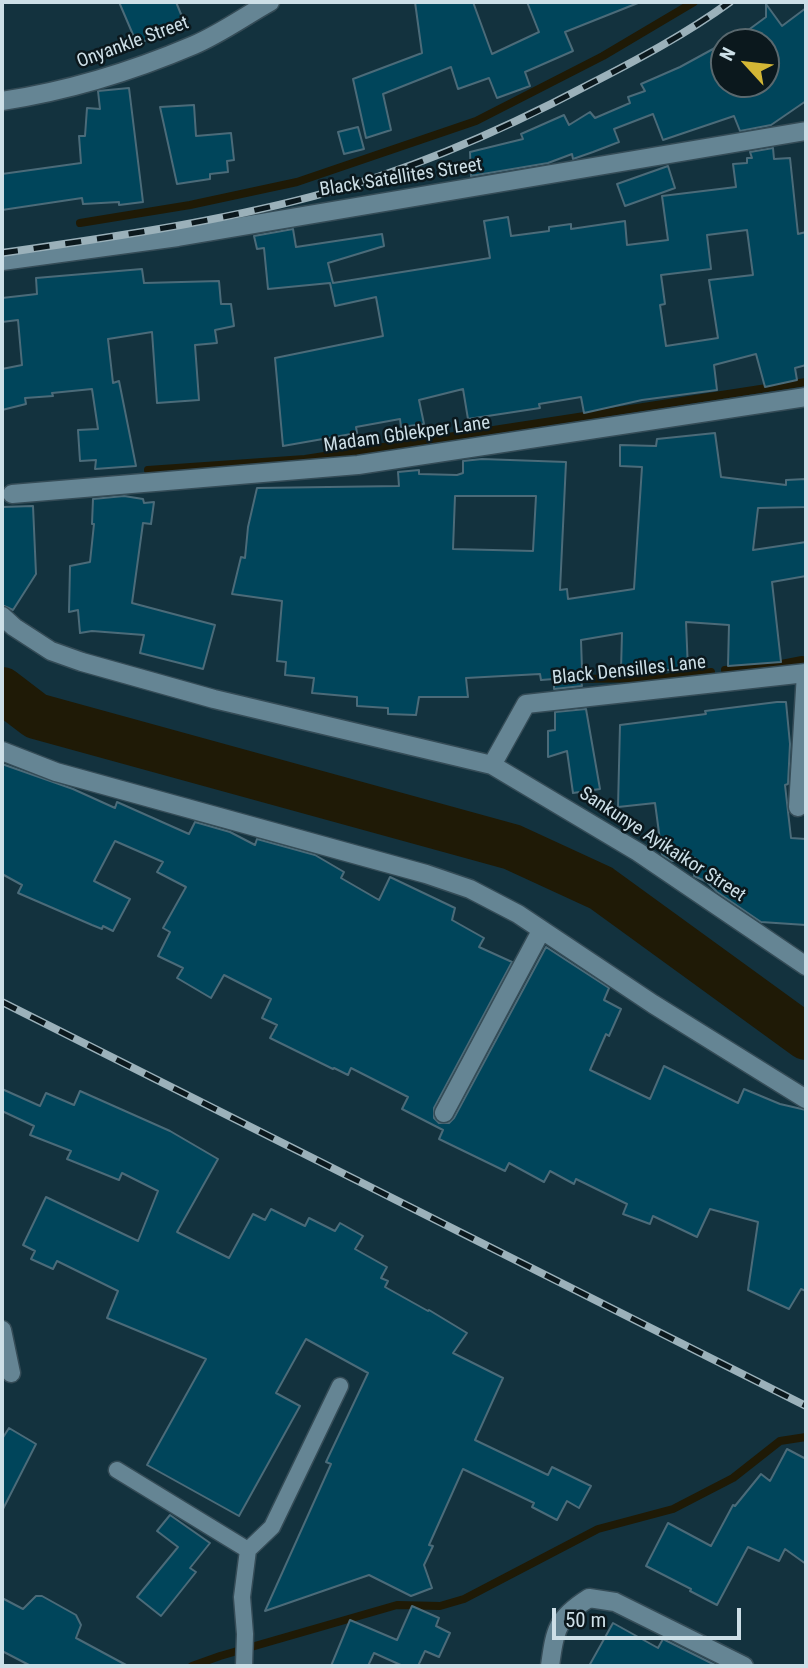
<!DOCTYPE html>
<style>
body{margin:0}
#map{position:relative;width:808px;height:1668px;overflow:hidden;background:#13323e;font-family:"Roboto Condensed",sans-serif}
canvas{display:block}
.frame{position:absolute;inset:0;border:4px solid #cddfe7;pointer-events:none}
.north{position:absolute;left:710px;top:28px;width:70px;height:70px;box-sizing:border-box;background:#0b181d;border:2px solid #59686e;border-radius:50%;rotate:297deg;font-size:19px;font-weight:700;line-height:28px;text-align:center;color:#cddfe7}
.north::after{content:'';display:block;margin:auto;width:24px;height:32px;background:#d3b635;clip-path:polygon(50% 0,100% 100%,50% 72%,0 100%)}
.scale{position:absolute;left:552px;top:1608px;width:189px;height:32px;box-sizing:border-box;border:4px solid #cddfe7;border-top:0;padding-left:9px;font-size:21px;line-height:24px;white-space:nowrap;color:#cddfe7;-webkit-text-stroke:5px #0b181d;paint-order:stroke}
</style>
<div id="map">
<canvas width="808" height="1668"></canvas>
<div class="frame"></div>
<div class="north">N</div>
<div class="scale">50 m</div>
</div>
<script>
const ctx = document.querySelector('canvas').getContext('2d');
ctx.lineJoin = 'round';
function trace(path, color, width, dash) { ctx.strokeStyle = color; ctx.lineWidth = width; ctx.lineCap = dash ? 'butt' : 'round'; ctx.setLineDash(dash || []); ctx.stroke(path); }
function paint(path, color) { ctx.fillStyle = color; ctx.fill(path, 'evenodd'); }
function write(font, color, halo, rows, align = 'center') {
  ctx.font = font + ' "Roboto Condensed",sans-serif'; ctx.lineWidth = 5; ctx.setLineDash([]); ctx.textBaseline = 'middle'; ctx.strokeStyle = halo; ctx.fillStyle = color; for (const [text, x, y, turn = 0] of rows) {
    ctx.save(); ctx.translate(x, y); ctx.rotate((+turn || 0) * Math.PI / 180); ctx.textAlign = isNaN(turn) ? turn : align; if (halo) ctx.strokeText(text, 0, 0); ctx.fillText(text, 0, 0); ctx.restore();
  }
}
trace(new Path2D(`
 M80 223 190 205 297 182 476 121 603 56 694 2
 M148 470 305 459 806 382
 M725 670 771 666 802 660
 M570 679 664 678 711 672
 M192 1666 220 1656 397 1605 440 1606 464 1599 598 1529 673 1509 733 1478 780 1441 806 1437`), '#1f1a06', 8);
trace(new Path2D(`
 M2 690 36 716 512 847 601 888 806 1037`), '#1f1a06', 46);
const building = new Path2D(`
 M119 2H176L185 24 137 44Z
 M415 2H473L492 54 539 32 527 2 638 3 565 32 573 51 525 72 530 86 497 98 489 78 458 89 451 67 383 94 391 130 366 138 353 79 422 53Z
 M766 4 782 26 806 8V101L771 125 740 131 734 116 663 140 653 114 614 129 619 142 593 152 573 159 572 154 548 163 471 176 470 152 523 139 521 134 564 115 569 125 590 112 595 118 630 103 628 97 645 91 641 84 680 67 724 43V84H766V42H732L766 17Z
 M129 88 143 202 119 205V202L83 204 82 198 2 210V174L81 163 79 136H85L87 108 100 109 98 91Z
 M194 105 196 136 231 133 234 160 227 161 228 172 210 174V179L177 184 160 107Z
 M358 127 364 149 344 154 338 132Z
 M773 148 774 159 790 158 798 234 806 232V365L795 368 797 380 765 387 756 354 714 365 717 390 642 400 584 413 581 397 539 404 540 408 468 419 463 389 419 400 424 424 401 427 400 419 356 427 357 433 283 446 275 358 383 336 376 297 335 306 330 283 268 289 264 248 257 249 254 236 293 229 296 247 382 234 384 246 328 263 333 283 490 258 484 221 508 217 511 236 549 231V227L571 224V229L625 221 627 245 668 240 662 196 736 187 733 164 747 163V158H752L750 152ZM747 230 753 275 709 280 718 338 666 346 660 305 665 304 661 275 711 269 707 235Z
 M668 166 675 188 625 206 617 184Z
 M142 269 144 283 219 281 221 304H231L234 326 215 330 217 343 195 345 199 400 157 403 152 332 108 339 113 383 119 381 136 466 95 469 96 460 80 461 78 430 98 429 92 389 52 393 53 396 25 398 26 404 2 410V369L22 365 18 320 2 322V298L37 294 36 278Z
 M715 433 721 477 786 485V480L806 479V507L758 508 753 550 806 542V576L772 582 781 662 728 666 729 625 686 622 688 670H621L622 633 581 640 582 670H579L582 686 554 689V679L541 680 540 674 466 678 468 697H419L416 715 388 714V708L357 706V697L312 693 314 678 285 675 286 662 277 661 282 601 232 594 241 557 245 558 248 527 257 488 399 486 398 472 419 470V474L457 475 463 473V461L482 459 566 462 560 590 567 589 568 599 634 589 642 467 620 466V445L656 446 657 439ZM455 496H536L533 551 453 549Z
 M124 496 143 499 144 503 154 502 151 524 143 523 132 603 215 625 203 669 140 653 144 635 92 631 80 633 78 610 69 612 70 566 90 562 94 524H92L93 499Z
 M33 506 36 574 13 610 2 605V507Z
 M777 702H786L790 744 788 784 785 785 791 838 806 839V925L761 922 717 892 707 882 694 876 695 858 672 861 662 855 655 803 618 807 620 725 706 714 705 711Z
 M586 709 600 789 573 793 567 751 548 757V731L555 730V712Z
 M2 764 73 789 115 808 117 802 189 834 195 822 230 832 255 845 257 839 315 855 344 872 341 878 379 900 390 877 455 908 452 920 484 938 479 947 512 962 434 1108V1118L439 1123H449L454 1118 546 947 609 988 604 1000 621 1009 609 1036 606 1034 590 1070 650 1099 664 1066 738 1103 744 1089 780 1104 806 1110V1291L801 1289 789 1309 748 1290 758 1222 710 1209 697 1237 653 1216 650 1224 623 1214 627 1204 576 1179 574 1184 550 1171 544 1182 509 1163 505 1171 439 1139 443 1130 402 1109 408 1097 351 1068 348 1075 334 1068 333 1069 270 1038 277 1025 262 1018 271 999 224 975 211 998 177 978 183 968 158 956 170 932 163 928 186 887 157 872 163 862 115 841 94 881 130 899 113 931 103 926 102 929 92 925 18 893 22 885 2 874Z
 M2 1089 40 1106 46 1093 74 1105 80 1091 170 1131 218 1159 177 1232 229 1258 253 1214 265 1220 271 1209 305 1226 309 1218 335 1231 340 1223 363 1236 355 1249 387 1267 381 1278 388 1281 385 1287 428 1311 429 1310 467 1333 453 1353 503 1378 475 1440 548 1475 552 1467 591 1486 579 1508 567 1501 557 1520 532 1507 534 1503 463 1469 429 1545 433 1546 424 1565 432 1588 411 1596 369 1575 265 1611 331 1464 326 1462 368 1373 306 1339 276 1393 300 1406 239 1516 147 1465 206 1359 107 1318 118 1291 57 1261 53 1269 31 1259 35 1251 23 1245 46 1197 138 1241 158 1191 122 1173 119 1180 67 1159 71 1151 30 1135 34 1126 2 1111Z
 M9 1428 36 1444 2 1511V1439Z
 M787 1449 806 1459V1564L785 1549 779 1561 748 1547 717 1605 690 1591 691 1589 646 1566 668 1523 711 1546 733 1505 735 1506 761 1474 770 1481Z
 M170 1515 210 1543 190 1568 196 1572 161 1616 137 1597 178 1547 157 1531Z
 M36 1596H42L76 1615 81 1625 76 1638 128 1666H31L2 1651V1598L23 1609Z
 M412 1606 439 1618 436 1626 450 1633 439 1657 425 1651 418 1666H403L374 1653 368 1666H331L350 1620 397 1640Z
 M613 1623 658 1648 663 1639 717 1666H589Z`);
paint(building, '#00455b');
trace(building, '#4b6b79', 2);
const lane = new Path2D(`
 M117 1470 248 1550
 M244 1666 245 1634 242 1597 248 1550 272 1527 340 1386`);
const street = new Path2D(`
 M2 101C68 91 133 71 194 45 220 34 245 16 270 2
 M2 261 178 237 806 131
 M12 494 358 465 806 397
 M2 616 14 627 51 651 82 662 214 699 492 765 638 852 806 966
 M2 751 56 772 426 874 470 889 518 914 653 1004 806 1099
 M492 765 526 704 806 673
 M798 807 806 673
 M444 1113 541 931
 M2 1330 11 1373
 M550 1666C555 1629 557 1618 589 1598L615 1602 744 1666`);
trace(lane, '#354c57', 19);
trace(street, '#354c57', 21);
trace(lane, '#658594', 16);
trace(street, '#658594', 18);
const rail = new Path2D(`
 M2 253C106 238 212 223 314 196 410 171 501 131 588 85 637 60 686 34 730 2
 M2 1002 806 1406`);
trace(rail, '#9bb1ba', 8);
trace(rail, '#0b181d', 5, [16]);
write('19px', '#cddfe7', '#0b181d', [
 ["Onyankle Street",133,43,-20],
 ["Black Satellites Street",401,178,-9],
 ["Madam Gblekper Lane",407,435,-8],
 ["Black Densilles Lane",629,671,-6],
 ["Sankunye Ayikaikor Street",662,845,33]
]);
</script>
